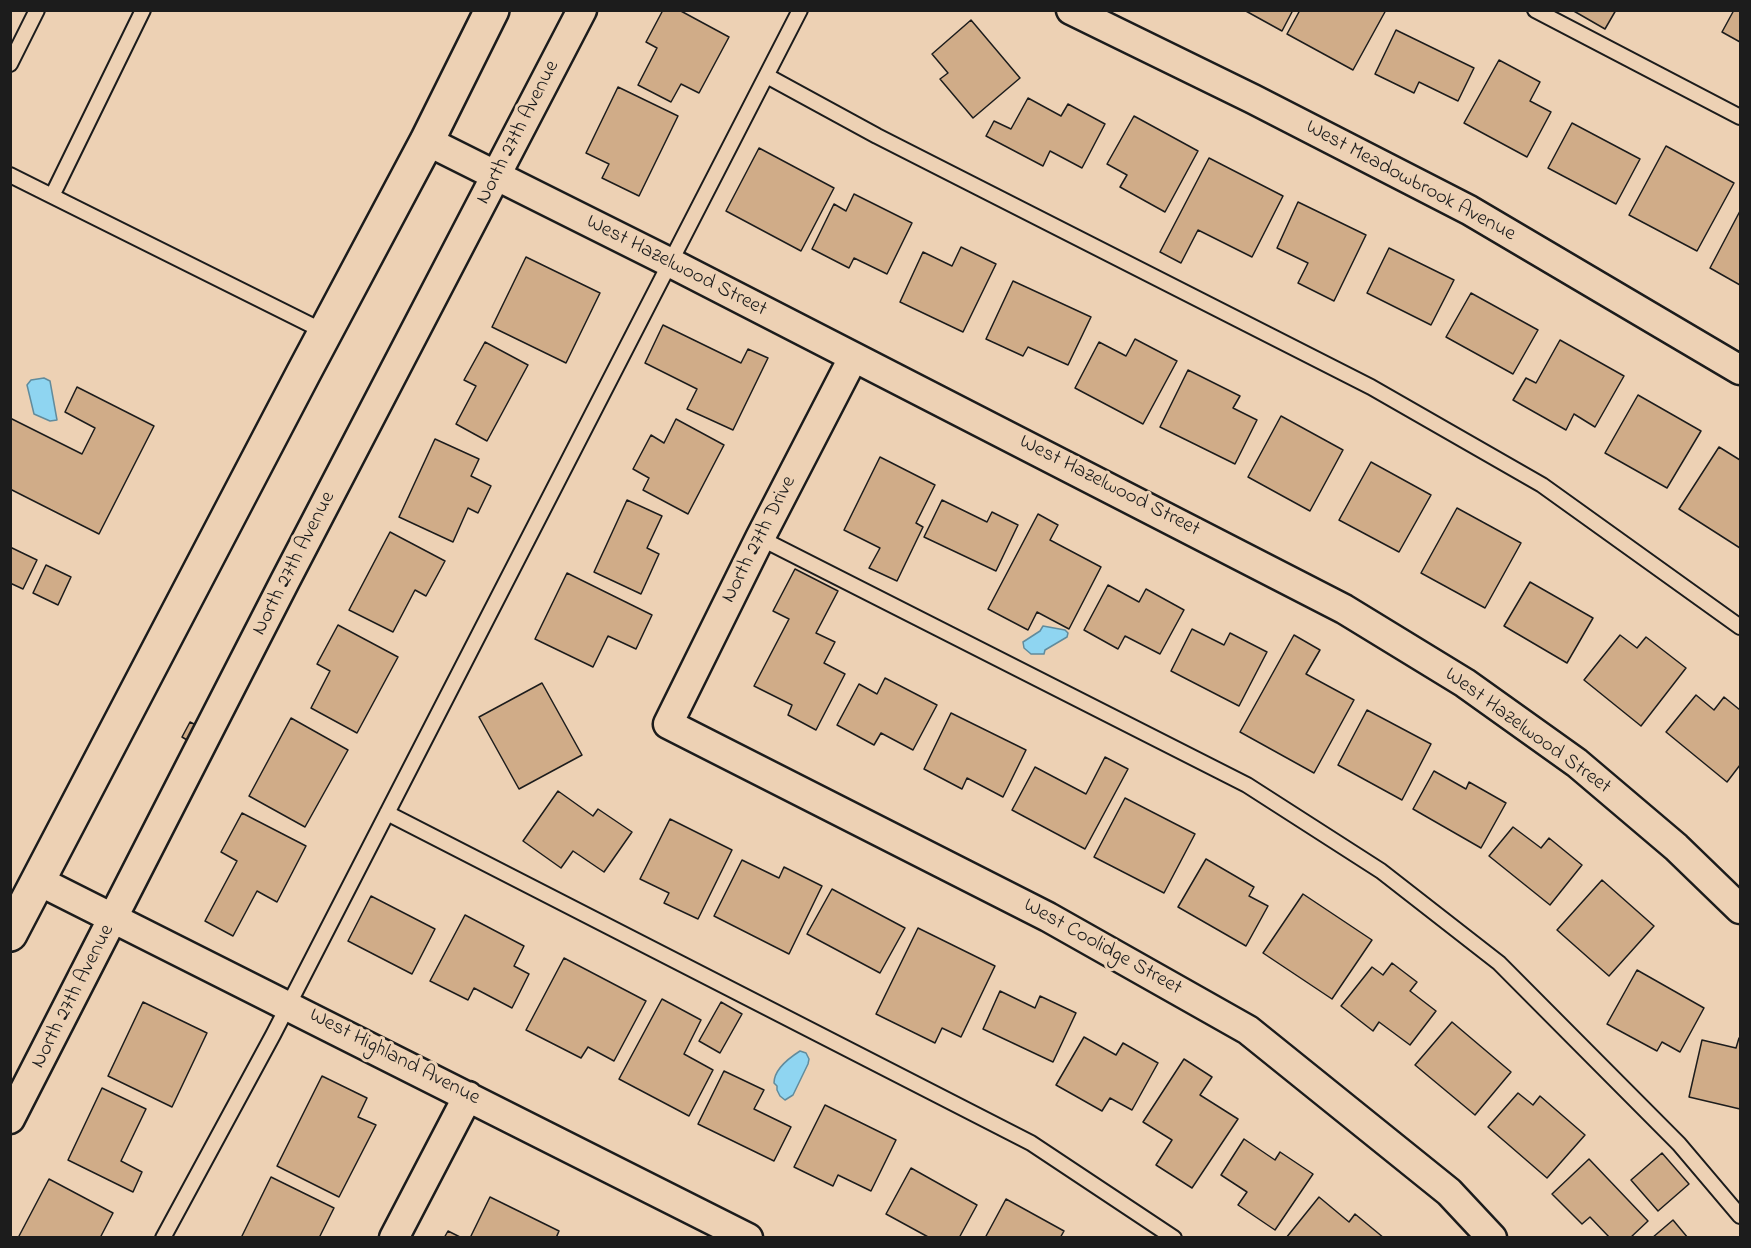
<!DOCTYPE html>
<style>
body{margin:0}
#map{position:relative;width:1751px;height:1248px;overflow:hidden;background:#edd1b4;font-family:"Indie Flower",sans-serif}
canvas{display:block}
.frame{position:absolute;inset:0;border:12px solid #1c1c1c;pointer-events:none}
</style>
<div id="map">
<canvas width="1751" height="1248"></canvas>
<div class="frame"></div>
</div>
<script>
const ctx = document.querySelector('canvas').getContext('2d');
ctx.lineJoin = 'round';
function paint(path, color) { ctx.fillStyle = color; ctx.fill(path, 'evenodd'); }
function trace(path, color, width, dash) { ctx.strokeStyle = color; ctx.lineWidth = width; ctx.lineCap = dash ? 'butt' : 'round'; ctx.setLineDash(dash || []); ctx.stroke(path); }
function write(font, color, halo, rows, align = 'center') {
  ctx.font = font + ' "Indie Flower",sans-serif'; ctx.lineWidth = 6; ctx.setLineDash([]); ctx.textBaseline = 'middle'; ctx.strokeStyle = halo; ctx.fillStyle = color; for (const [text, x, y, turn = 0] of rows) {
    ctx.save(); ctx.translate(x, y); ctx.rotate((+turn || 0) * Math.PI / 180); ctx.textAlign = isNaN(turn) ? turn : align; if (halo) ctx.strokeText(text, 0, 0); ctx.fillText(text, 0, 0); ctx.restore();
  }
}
const water = new Path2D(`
 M44 378 50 381 57 420 50 421 34 414 27 385 31 380Z
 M1043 626 1065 630 1068 633 1067 637 1045 650 1044 654H1031L1024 648 1023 642 1040 631Z
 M800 1051 806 1053 809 1059 808 1064 793 1095 785 1100 780 1096 777 1090V1086L774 1083C774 1069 789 1058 800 1051Z`);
paint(water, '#8fd5f1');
trace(water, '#618b9c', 1.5);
const building = new Path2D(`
 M663 10H679L729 37 699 93 681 84 671 102 638 85 657 48 646 42Z
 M1244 10H1293L1282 31Z
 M1300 10H1386L1353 70 1287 34Z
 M1572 10H1616L1605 29Z
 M1734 10H1740V42L1722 32Z
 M971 20 1020 78 973 118 940 79 948 73 932 54Z
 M1396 30 1474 68 1458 101 1419 82 1414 93 1375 74Z
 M1499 60 1540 82 1530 101 1551 112 1527 157 1464 123Z
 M618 87 678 116 639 196 602 178 609 164 586 153Z
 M1028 98 1061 116 1068 104 1105 124 1082 168 1050 151 1043 166 986 136 994 121 1011 129Z
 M1134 116 1198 151 1165 212 1120 187 1127 175 1107 164Z
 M1572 123 1640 159 1616 204 1548 168Z
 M1666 146 1734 183 1697 251 1629 215Z
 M759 148 834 188 801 251 726 211Z
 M1209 158 1283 196 1252 257 1198 230 1181 263 1160 252Z
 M854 194 912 223 887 274 854 258 849 268 812 249 834 204 846 211Z
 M1298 202 1366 235 1334 301 1298 283 1308 263 1277 248Z
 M1740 211V285L1710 268Z
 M961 247 996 264 963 332 900 302 923 252 952 266Z
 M1389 248 1454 280 1431 325 1367 293Z
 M526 257 600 293 566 363 492 327Z
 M1013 281 1091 317 1068 365 1028 347 1023 356 986 339Z
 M1471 293 1538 330 1513 374 1446 337Z
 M663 325 741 363 748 349 768 358 733 430 687 409 697 389 645 363Z
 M1135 339 1177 361 1143 424 1075 388 1099 342 1126 356Z
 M1560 340 1624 376 1595 427 1574 414 1566 430 1513 400 1526 378 1536 383Z
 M485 342 528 365 487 441 456 424 476 386 464 380Z
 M1188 370 1240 396 1233 408 1257 420 1235 464 1160 427Z
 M77 387 154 426 99 534 10 489V418L82 454 95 428 65 412Z
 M1638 395 1701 431 1667 488 1605 453Z
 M1281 416 1343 450 1310 511 1248 477Z
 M676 419 724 445 688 514 643 490 649 478 633 469 651 435 664 443Z
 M435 439 479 459 471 476 491 486 478 513 468 508 453 542 399 517Z
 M1719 447 1740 460V548L1679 509Z
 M880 457 935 485 916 523 923 527 897 581 869 568 880 548 844 530Z
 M1371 462 1431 495 1399 552 1339 520Z
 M627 500 662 516 647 548 659 554 641 594 594 572Z
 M942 500 987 522 992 512 1018 525 996 571 924 537Z
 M1457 508 1521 543 1485 608 1421 573Z
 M1038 514 1058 525 1050 540 1101 567 1069 629 1037 612 1028 630 988 609Z
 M390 532 445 561 426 596 415 590 393 632 349 610Z
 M10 547 37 560 23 589 10 583Z
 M46 565 71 577 58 605 33 593Z
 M795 569 838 591 816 633 835 642 824 663 845 674 816 730 788 715 792 705 754 686 789 619 773 611Z
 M567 573 652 615 636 649 608 636 593 667 535 639Z
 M1530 582 1593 618 1567 663 1504 626Z
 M1108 585 1139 602 1146 589 1184 610 1160 654 1125 636 1118 649 1084 630Z
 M338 625 398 657 357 733 311 708 330 671 317 664Z
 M1192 629 1224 645 1230 633 1267 652 1239 706 1171 671Z
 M1294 635 1320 650 1306 674 1354 700 1314 773 1240 732Z
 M1620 635 1637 648 1646 637 1686 668 1641 726 1584 680Z
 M885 678 937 705 913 750 881 733 874 745 837 725 859 684 877 694Z
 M542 683 582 755 519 789 479 717Z
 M1696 695 1714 710 1724 697 1740 710V765L1727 782 1666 732Z
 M1367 710 1431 744 1402 800 1338 765Z
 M951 713 1026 750 1003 797 967 778 962 789 924 769Z
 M291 718 348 750 305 827 249 796Z
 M190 722 196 725 187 740 182 737Z
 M1105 757 1128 769 1085 849 1012 810 1035 767 1086 794Z
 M1434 771 1466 789 1469 782 1506 803 1481 848 1413 809Z
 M558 791 593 816 598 809 632 832 604 872 573 851 561 868 523 841Z
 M1125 798 1195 834 1164 893 1094 857Z
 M242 813 306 846 277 902 257 891 233 936 205 921 237 861 221 852Z
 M670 819 732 850 698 919 664 903 669 893 640 879Z
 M1513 827 1541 848 1549 838 1582 865 1550 905 1489 856Z
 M1206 859 1254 887 1249 896 1268 906 1246 946 1178 907Z
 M742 860 779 878 784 867 822 886 789 954 714 916Z
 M1602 880 1654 926 1609 976 1557 930Z
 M832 889 905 928 880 973 807 934Z
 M1303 894 1372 940 1332 999 1263 953Z
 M371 896 435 929 412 974 348 941Z
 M465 915 524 946 514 966 529 974 512 1008 474 988 468 1000 430 981Z
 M918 928 995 966 961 1037 942 1028 935 1043 876 1014Z
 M564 958 646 1001 614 1061 588 1047 581 1058 526 1030Z
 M1392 963 1417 982 1410 991 1436 1011 1410 1045 1379 1022 1373 1031 1341 1006 1372 967 1383 975Z
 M1637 970 1704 1008 1680 1052 1662 1042 1657 1051 1607 1024Z
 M1000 991 1035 1008 1040 996 1076 1013 1053 1062 983 1029Z
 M662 999 701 1020 684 1054 713 1070 689 1116 619 1079Z
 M143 1002 207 1033 172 1107 108 1076Z
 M721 1002 742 1014 720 1053 699 1041Z
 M1452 1022 1511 1072 1475 1115 1415 1065Z
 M1084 1037 1116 1055 1123 1043 1158 1063 1132 1110 1110 1098 1102 1111 1056 1085Z
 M1739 1038H1740V1109L1689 1097 1702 1040 1736 1048Z
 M1184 1059 1212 1077 1200 1095 1238 1119 1192 1188 1156 1165 1172 1140 1143 1122Z
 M724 1071 764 1090 754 1109 791 1127 774 1161 698 1124Z
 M322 1076 367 1098 358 1117 376 1125 339 1197 277 1166Z
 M102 1088 146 1109 121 1161 142 1172 133 1192 68 1160Z
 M1518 1093 1533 1105 1540 1096 1585 1135 1547 1178 1488 1127Z
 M825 1105 896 1140 871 1191 838 1175 833 1186 794 1167Z
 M1244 1139 1275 1160 1280 1152 1313 1174 1275 1230 1238 1205 1247 1192 1221 1175Z
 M1662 1153 1689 1184 1658 1211 1631 1180Z
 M1589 1159 1648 1221 1630 1238H1610L1590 1217 1582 1224 1552 1194Z
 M911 1168 977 1205 959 1238H930L886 1214Z
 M271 1177 334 1208 319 1238H241Z
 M49 1179 113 1213 100 1238H18Z
 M490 1197 559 1231 556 1238H470Z
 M1319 1197 1349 1222 1355 1214 1384 1238H1286Z
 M1006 1199 1064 1231 1060 1238H985Z
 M1673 1220 1688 1238H1652Z
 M448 1231 462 1238H444Z`);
paint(building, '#d0ac88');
trace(building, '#1c1c1c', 1.5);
const lane = new Path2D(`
 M1535 10 1740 117
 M10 64 37 10
 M767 76 877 136 1371 387 1542 485 1740 627
 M10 175 52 196 143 10
 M52 196 325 332
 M760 538 1247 785 1381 871 1499 963 1679 1144 1740 1216
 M387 813 1031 1143 1174 1238
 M163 1238 273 1035 800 10`);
const street = new Path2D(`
 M1071 10 1253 99 1469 210 1740 370
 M427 141 671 263 1344 609 1465 683 1577 763 1676 847 1740 909
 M853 358 760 538 668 724 1048 917 1248 1030 1449 1192 1492 1238
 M39 881 748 1238
 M10 1119 285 581 582 10
 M394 1238 468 1096`);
const secondary = new Path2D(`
 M10 934 304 372 427 141 492 10`);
trace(lane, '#1c1c1c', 18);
trace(street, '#1c1c1c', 33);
trace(secondary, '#1c1c1c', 38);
trace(lane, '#edd1b4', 14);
trace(street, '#edd1b4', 28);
trace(secondary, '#edd1b4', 33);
write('21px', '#1c1c1c', '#edd1b4', [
 ["North 27th Avenue",519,133,-63],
 ["West Meadowbrook Avenue",1410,182,28],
 ["West Hazelwood Street",676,267,27],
 ["West Hazelwood Street",1109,487,27],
 ["North 27th Drive",760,540,-63],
 ["North 27th Avenue",295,564,-63],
 ["West Hazelwood Street",1527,732,36],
 ["West Coolidge Street",1102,948,29],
 ["North 27th Avenue",74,997,-63],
 ["West Highland Avenue",394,1058,27]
]);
</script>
